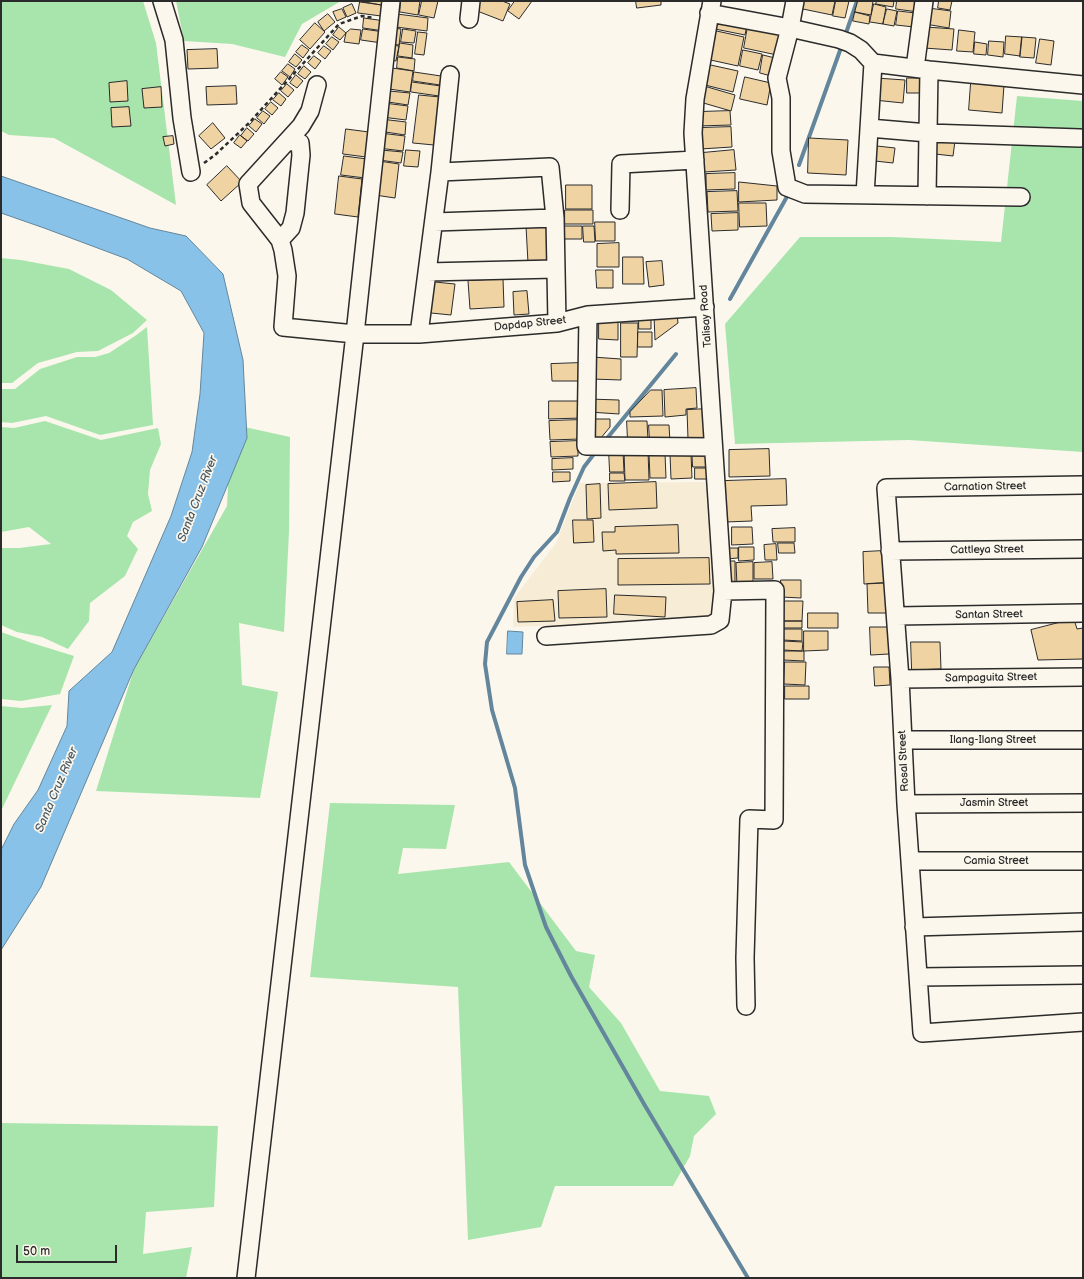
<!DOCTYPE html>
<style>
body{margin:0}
#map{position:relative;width:1084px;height:1279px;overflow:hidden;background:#fbf7ec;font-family:"Balsamiq Sans",sans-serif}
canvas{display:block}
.frame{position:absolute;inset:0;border:2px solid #2b2b2b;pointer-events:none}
.scale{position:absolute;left:16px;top:1245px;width:101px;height:18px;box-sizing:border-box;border:2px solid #2b2b2b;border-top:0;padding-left:5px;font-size:12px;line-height:14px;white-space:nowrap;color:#2b2b2b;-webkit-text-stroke:3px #fbf7ec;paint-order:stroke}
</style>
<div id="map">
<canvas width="1084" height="1279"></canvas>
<div class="frame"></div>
<div class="scale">50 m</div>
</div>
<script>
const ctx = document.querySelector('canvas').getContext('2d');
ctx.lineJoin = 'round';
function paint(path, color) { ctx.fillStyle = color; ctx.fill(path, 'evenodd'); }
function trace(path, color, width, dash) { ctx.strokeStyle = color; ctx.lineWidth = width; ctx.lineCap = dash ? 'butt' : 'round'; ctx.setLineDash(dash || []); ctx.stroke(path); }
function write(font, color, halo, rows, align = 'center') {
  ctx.font = font + ' "Balsamiq Sans",sans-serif'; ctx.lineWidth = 3.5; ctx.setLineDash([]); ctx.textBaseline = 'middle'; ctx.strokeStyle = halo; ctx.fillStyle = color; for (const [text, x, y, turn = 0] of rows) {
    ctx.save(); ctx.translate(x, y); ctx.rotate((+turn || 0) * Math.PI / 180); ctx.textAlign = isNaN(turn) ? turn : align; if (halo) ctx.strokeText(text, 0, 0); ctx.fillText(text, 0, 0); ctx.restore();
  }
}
paint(new Path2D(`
 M709 482 715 615 712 619 513 627 514 598 556 543 580 483Z`), '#f7ecd6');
paint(new Path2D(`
 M1 1H143L156 43 176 205 54 138 9 135 1 131Z
 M176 1H341L302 24 285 57 232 44 184 41Z
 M1017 96 1083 101V452L909 440 735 444 725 324 800 237H892L1001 242Z
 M1 258 21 260 69 269 111 290 147 320 133 333 98 351 77 352 38 363 12 383H1Z
 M147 327 153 425 100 435 46 416 12 423 1 422V389H15L40 369 77 357H95L109 353 135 336Z
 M45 421 101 440 158 428 161 444 150 470 148 494 152 511 133 522 127 536 138 549 125 576 90 603 89 621 68 649 42 637 17 632 1 625V548H19L51 544 29 527 1 532V427L14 428Z
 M231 424 290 437 289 532 284 632 239 623 242 685 278 692 260 798 96 791 134 669 227 506Z
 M1 632 32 643 74 656 60 694 21 701 1 699Z
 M52 705 1 811V706L22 708Z
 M330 803 455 805 446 849 403 848 398 874 509 862 576 951 595 955 589 987 621 1023 660 1091 709 1096 716 1114 694 1136 690 1156 673 1186H555L541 1227 468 1240 458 987 310 977Z
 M1 1123 218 1126 214 1207 146 1212 143 1254 192 1247 186 1278H1Z`), '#a8e5ac');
const water = new Path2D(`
 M1 176 150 228 186 236 223 274 243 360 247 438 202 547 134 669 41 887 1 950V850L14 824 38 790 67 726 69 691 112 652 171 516 192 452 200 394 204 333 181 291 127 259 44 228 1 213Z
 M508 631 523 632 522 654H507Z`);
paint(water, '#89c2e8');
trace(water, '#63869c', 1);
trace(new Path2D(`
 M845 36 857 1
 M799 165 842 45
 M730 299 789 193
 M604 442 676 354
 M597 450 584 467 570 498 557 532 534 557 521 577 487 642 485 664 492 710 515 788 525 865 546 927 571 976 644 1104 748 1278`), '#63869c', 4);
const building = new Path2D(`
 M360 1H383V5Z
 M401 1H420L418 15 400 12Z
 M422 1H438L434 18 419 15Z
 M474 1H502L510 4 503 21 472 9Z
 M515 1H532L519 19 508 11Z
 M636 1H661V5L637 8Z
 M800 1H835L832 15 798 8Z
 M836 1H849L845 18 833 16Z
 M858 1H873L871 15 855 12Z
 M877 1H894L893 7 876 4Z
 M897 1H920L918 12 896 9Z
 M939 1H952L950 10 938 8Z
 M360 2 382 5 381 16 358 13Z
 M352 4 356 13 347 17 343 8Z
 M874 4 886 7 883 24 870 22Z
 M928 8 951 11 949 28 925 24Z
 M342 9 346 17 337 21 333 12Z
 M887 9 897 11 894 26 883 24Z
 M898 11 916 13 914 27 896 25Z
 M855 12 870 16 869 24 853 21Z
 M328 14 335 22 324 31 318 22Z
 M397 14 428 18 427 31 396 27Z
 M364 18 385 21 384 31 363 28Z
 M717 18 747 25 745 35 715 29Z
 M315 23 325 32 310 49 300 40Z
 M748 26 782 32 777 55 744 48Z
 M339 27 346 33 340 40 333 35Z
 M926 27 954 29 952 50 924 48Z
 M393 28 401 29 399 45 390 44Z
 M351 29 361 30 359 44 344 42 346 33Z
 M363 29 384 32 382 43 361 40Z
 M403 29 416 31 414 43 401 42Z
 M712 30 744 37 738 66 706 59Z
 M959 30 975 32 973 52 957 51Z
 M418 32 427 33 424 55 415 54Z
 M1006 36 1022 37 1020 56 1005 54Z
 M332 37 339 42 333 50 326 44Z
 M1022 37 1036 38 1034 58 1020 57Z
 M1040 39 1054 41 1051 65 1036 63Z
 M989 41 1004 42 1003 57 988 55Z
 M975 42 987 44 986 55 974 54Z
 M400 43 413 45 412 58 398 56Z
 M302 45 309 50 303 58 296 52Z
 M390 45 399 46 396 61 388 59Z
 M324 46 331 51 325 59 318 53Z
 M217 49 218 68 188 69 187 50Z
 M743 50 762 54 758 70 740 66Z
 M295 54 302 60 296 67 289 62Z
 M763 55 775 58 771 76 760 73Z
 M314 56 321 61 315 69 308 63Z
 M398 57 415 59 414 71 397 68Z
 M288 64 295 69 290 77 282 71Z
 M706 64 738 71 733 92 701 84Z
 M304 66 311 72 305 79 298 74Z
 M392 68 413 71 410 92 389 89Z
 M281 72 288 77 282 85 275 79Z
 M414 72 441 76 440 85 413 81Z
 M296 75 303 81 297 88 290 83Z
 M745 77 771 83 767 105 740 99Z
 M876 78 905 80 903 103 874 100Z
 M907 78H922V93H907Z
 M127 81 128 101 110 102 109 83Z
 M412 82 441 86 439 96 411 92Z
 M971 83 1004 85 1002 113 969 110Z
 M287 84 294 90 288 97 281 91Z
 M236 86 237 104 207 105 206 87Z
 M704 86 735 95 731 111 700 102Z
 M161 87 162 107 144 108 142 89Z
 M389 91 410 93 408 105 388 102Z
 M279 93 286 99 281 106 273 100Z
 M419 95 440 97 434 145 413 143Z
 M271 102 278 108 272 115 265 109Z
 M384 103 408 106 406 120 382 117Z
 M129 107 131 126 112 127 111 108Z
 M263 111 270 116 264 124 257 118Z
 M730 111 731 125 698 126V112Z
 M255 119 262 124 256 132 249 126Z
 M381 119 406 122 405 135 379 131Z
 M213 123 225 138 211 149 199 136Z
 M731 127 732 147 700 149 699 128Z
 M247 128 254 134 248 141 241 136Z
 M346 129 369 132 366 157 343 154Z
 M380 133 405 136 403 151 378 148Z
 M240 135 247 141 241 148 234 143Z
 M173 136 174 144 165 146 163 137Z
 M809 138 848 140 846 175 808 173Z
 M937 139 955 141 953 156 935 154Z
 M877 146 895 148 893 163 875 161Z
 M381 150 403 152 401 163 379 160Z
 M406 150 420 151 418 167 404 166Z
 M734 150 736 170 704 172 702 153Z
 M344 156 367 159 365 178 341 175Z
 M379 161 399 164 395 198 375 195Z
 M227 166 242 182 221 201 207 185Z
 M735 173V189L706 190V174Z
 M339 176 362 179 358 217 335 214Z
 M739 182 777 186V200L739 202Z
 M566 185H592V209H566Z
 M737 191 738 211 708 212 707 192Z
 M739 203H766L767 226 740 227Z
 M565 210H593V224H565Z
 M738 213V230L712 231 711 214Z
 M595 222H615V241H596Z
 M550 225 552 262 528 263 526 226Z
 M564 226H582V239H564Z
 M583 226H594L595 242H584Z
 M619 243V267H597V244Z
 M623 257H643L644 284H623Z
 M662 261 664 285 649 287 646 262Z
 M596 270H613V288H597Z
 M503 279 504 307 470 309 468 281Z
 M435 282 455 284 451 315 431 313Z
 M527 291 529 314 514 315 513 292Z
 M677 314 678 323 655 340 654 315Z
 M639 316 651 317V329H639Z
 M599 317 618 318V340L599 339Z
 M621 323H638L637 357H621Z
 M638 332H652V347H638Z
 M592 357 621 359V380L591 379Z
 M580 363V381H552L551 364Z
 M696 388 697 408 686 409V415L665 417 664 390Z
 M651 390H662L663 416 630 417V412Z
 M589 399 619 400V414L589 412Z
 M549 401H581V418L549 419Z
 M707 409 708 439H688L687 410Z
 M590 419H610V427L600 439H589Z
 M579 420 580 439 550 440 549 421Z
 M627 421H647L648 440 628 441Z
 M649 425H669L670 442 650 443Z
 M578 441V456L551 457 550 442Z
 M692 448H708L709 467H693Z
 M769 449 770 476 729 477V450Z
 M648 450 649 480H625L624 451Z
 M609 451H623L624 472H610Z
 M665 453 666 478H650L649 454Z
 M691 453 692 478 671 479 670 454Z
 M573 458V469L552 470V459Z
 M695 468H710V479H695Z
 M553 472H570V481L553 482Z
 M610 473H624L625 481H610Z
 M786 479 787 505 751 506 752 521 725 522 724 481Z
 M656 482 657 508 609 510 608 484Z
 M600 484 601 518 587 519 586 485Z
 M573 520H593L594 542 574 543Z
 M678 525 679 553 616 554V550L603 551 602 532H615V527Z
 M732 527H752L753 544 732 545Z
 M795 528V542H773L772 529Z
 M778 543H794L795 553H779Z
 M776 544 777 560H765L764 545Z
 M739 547H754V560L739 561Z
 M725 548H738V558L726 559Z
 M883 551 884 583 864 584 863 552Z
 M709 558 710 584 618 585V559Z
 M727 561H735V587L727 588Z
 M753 562V585L737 586 736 563Z
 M772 562 773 579H754V563Z
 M781 580H801V598L781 597Z
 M886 583 887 613H868L867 584Z
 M606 589 607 617 559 618 558 591Z
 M615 595 666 597 665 617 614 614Z
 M553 600 555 621 518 622 517 602Z
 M782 601H803L802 621H781Z
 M808 613H838V628H808Z
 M1074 619 1077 629 1083 628V659L1038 660 1031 630Z
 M782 621H802V628H782Z
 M870 627H888L889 654 871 655Z
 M783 629H802V641L782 640Z
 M804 631H828V650L804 651Z
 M783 641 803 642 802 651 783 650Z
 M911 642H940L941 669 912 670Z
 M783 651H804V661L783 660Z
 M785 662H806L805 685 784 684Z
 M874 667H889L890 685 875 686Z
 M785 686H809V699H785Z`);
paint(building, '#efd3a3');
trace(building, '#2b2b2b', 1);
const minor = new Path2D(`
 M162 1 174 40 182 118 191 172
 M795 1 790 28 777 78 781 98V151L787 187 805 194 1021 197
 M709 13 790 28 839 39 850 43 861 50 873 63 929 70 1083 85
 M469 19 471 1
 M915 68 924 1
 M317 85 310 111 301 126 248 184 251 203 280 240 283 250 287 276 283 327 355 334H419L557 323 588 315 705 307
 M869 128 928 133 1080 138
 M440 172 550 167 555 218 557 323
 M865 195 873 63
 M927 196 929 70
 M620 210 621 164 695 160
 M434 222 555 218
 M280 240 291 228 295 213 301 155 300 143 288 141
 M427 272 555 269
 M588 315 586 446 713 447
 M419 334 440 172 450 75
 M1083 485 886 488 900 679 906 804 922 1033 1083 1022
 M890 551 1083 549
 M723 591 775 590 774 820 749 819 745 958 746 1006
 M896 616 1083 613
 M546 636 711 625 720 620 723 591 693 133 695 99 712 1
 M900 679 1083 677
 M903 740H1083
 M906 804 1083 803
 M910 861H1083
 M914 927 1083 922
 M918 977 1083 975
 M246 1278 355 334 391 1`);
trace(minor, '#2b2b2b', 20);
trace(new Path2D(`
 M204 163 215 155 249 123 339 24 362 16 374 18`), '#2b2b2b', 2.5, [4, 3]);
trace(minor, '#fbf7ec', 17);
write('11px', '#2b2b2b', '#fbf7ec', [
 ["Talisay Road",706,316,-94],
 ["Dapdap Street",530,324,-6],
 ["Carnation Street",985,487,-1],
 ["Cattleya Street",987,550,-1],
 ["Santan Street",989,615,-1],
 ["Sampaguita Street",991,678,-1],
 ["Ilang-Ilang Street",993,740],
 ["Rosal Street",904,761,-93],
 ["Jasmin Street",994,803],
 ["Camia Street",996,861]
]);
write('italic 12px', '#475864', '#fbf7ec', [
 ["Santa Cruz River",198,499,-69],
 ["Santa Cruz River",57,790,-67]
]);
</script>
